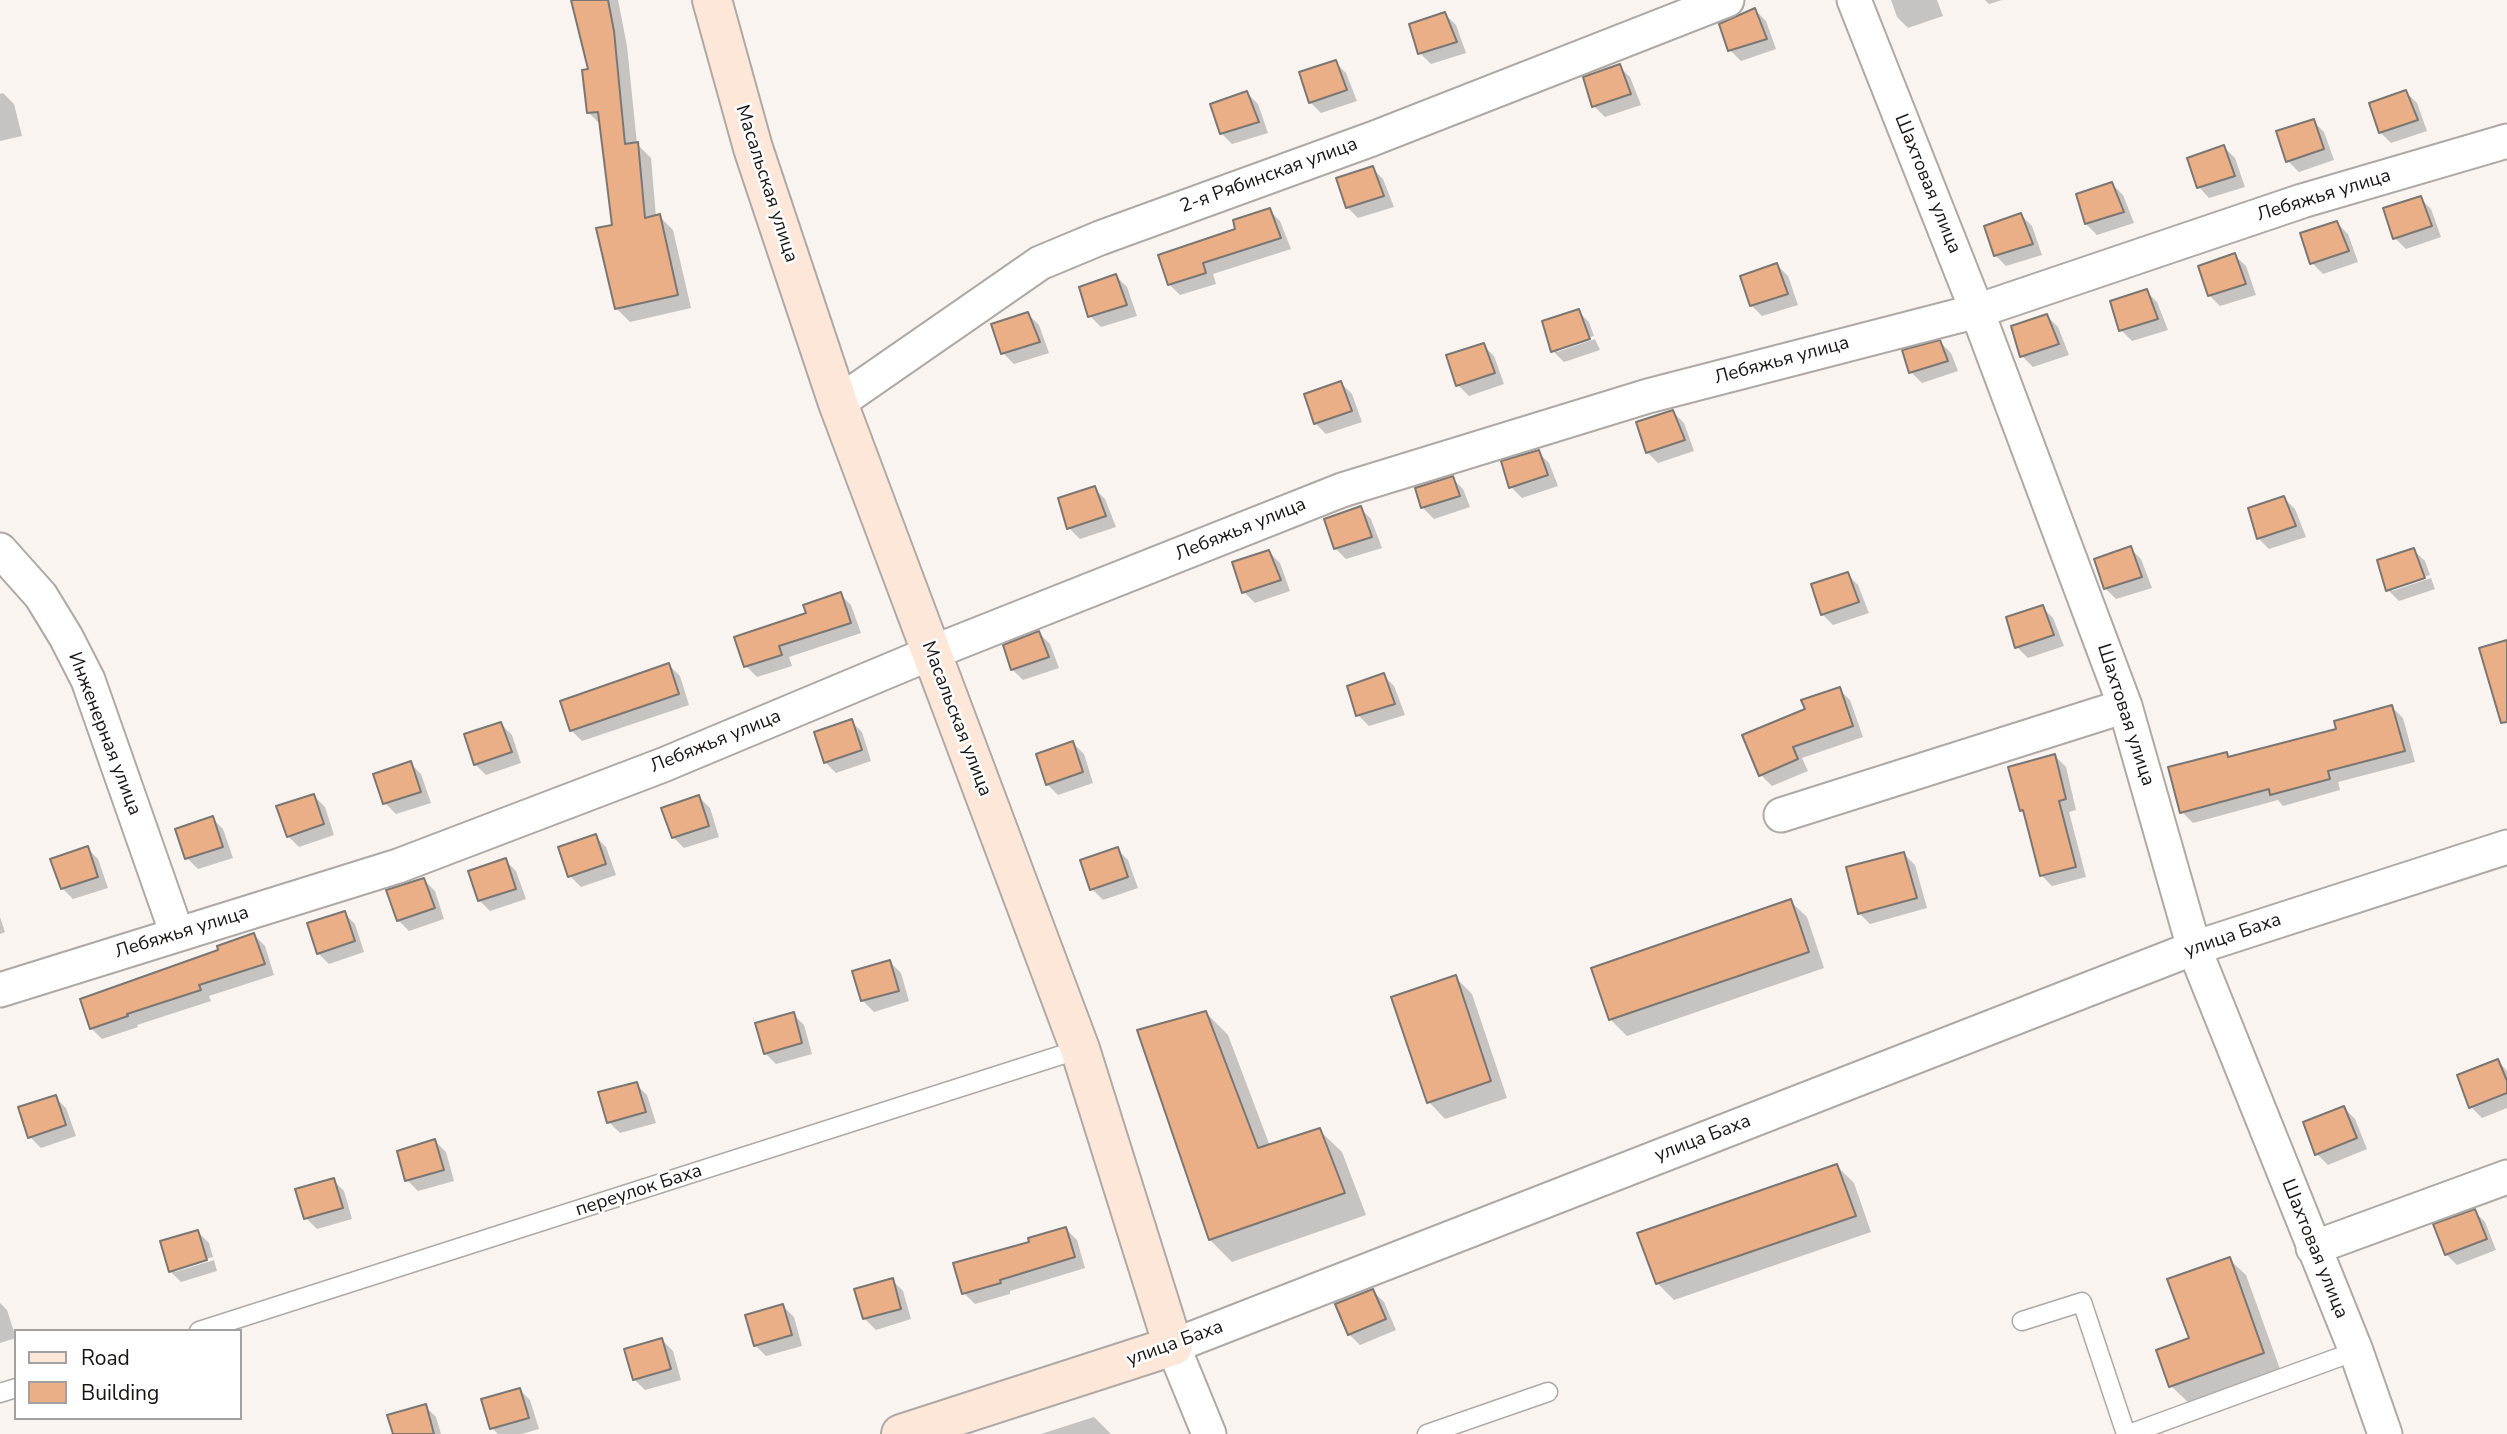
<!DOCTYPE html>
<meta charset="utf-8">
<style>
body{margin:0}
#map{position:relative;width:2507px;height:1434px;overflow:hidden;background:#f9f4f0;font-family:"Nunito Sans",sans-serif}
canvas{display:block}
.legend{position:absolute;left:14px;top:1329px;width:228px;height:91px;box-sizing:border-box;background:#fff;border:2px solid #a2a1a1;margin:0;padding:9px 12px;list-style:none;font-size:21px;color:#171514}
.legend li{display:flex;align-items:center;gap:14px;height:35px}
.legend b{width:35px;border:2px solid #a2a1a1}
</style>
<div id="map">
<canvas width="2507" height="1434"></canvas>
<ul class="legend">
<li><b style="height:9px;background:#fce7d9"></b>Road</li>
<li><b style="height:19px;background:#eaaf87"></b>Building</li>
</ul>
</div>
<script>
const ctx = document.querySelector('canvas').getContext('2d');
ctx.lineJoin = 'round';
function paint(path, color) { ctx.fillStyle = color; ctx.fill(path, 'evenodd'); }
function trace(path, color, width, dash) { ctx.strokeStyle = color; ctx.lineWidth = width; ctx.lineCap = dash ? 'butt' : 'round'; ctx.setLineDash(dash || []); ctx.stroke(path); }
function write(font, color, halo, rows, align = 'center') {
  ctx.font = font + ' "Nunito Sans",sans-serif'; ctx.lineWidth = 5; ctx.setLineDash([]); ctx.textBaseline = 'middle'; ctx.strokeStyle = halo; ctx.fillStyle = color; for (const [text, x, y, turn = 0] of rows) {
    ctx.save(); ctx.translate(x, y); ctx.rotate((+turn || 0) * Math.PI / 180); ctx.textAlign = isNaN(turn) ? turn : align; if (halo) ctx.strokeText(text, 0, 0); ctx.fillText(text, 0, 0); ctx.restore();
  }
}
paint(new Path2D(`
 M573 0H618L627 46 637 144 651 158 656 217 659 216 673 230 691 308 630 322 616 308 614 226 601 125 589 113 590 71Z
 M1891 0H1937L1943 16 1908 28 1897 17Z
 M1985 0H2002L1989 4Z
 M1755 10 1766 21 1776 49 1741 61 1730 50Z
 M1445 14 1456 25 1466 53 1431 64 1420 53Z
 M1335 62 1346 73 1357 101 1321 113 1310 102Z
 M1619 66 1630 77 1641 105 1605 117 1594 106Z
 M2406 92 2417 103 2427 131 2391 143 2380 132Z
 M3 93 14 104 22 136 0 141V94Z
 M1247 93 1258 104 1268 133 1232 144 1221 133Z
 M2313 121 2324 132 2334 160 2299 172 2288 161Z
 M2224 147 2235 158 2245 187 2209 198 2199 187Z
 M1372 168 1383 179 1394 207 1358 218 1347 207Z
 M2112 184 2123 195 2134 223 2097 235 2086 224Z
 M2420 198 2431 209 2441 237 2406 249 2395 238Z
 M1269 210 1280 221 1291 249 1213 274 1216 284 1180 295 1169 284 1238 230Z
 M2021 215 2032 226 2042 255 2006 266 1995 255Z
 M2337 223 2348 234 2358 262 2323 274 2312 263Z
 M2234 255 2246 266 2256 295 2220 306 2209 295Z
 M1777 265 1788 276 1798 305 1762 316 1751 305Z
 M1116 276 1127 287 1137 316 1101 327 1090 316Z
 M2146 291 2157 302 2168 330 2132 341 2121 330 2112 302Z
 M1578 311 1589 322 1594 336 1557 348V352L1595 339 1600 350 1564 362 1553 351Z
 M1028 314 1039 325 1049 353 1014 364 1003 353Z
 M2047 316 2058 327 2069 355 2033 367 2022 356Z
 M1940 342 1951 353 1958 371 1922 383 1911 372Z
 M1483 345 1494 356 1504 384 1469 396 1458 385Z
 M1341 383 1352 394 1362 422 1326 434 1315 423Z
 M1673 412 1684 423 1694 451 1658 463 1647 452Z
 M1538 452 1549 463 1558 486 1522 498 1511 487Z
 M1452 478 1463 489 1470 507 1434 519 1423 508 1417 489Z
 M1094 488 1105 499 1116 527 1080 539 1069 528Z
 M2284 498 2295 509 2306 537 2269 549 2258 538Z
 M1360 508 1371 519 1382 548 1346 559 1335 548Z
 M2130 548 2141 559 2152 588 2116 599 2105 588Z
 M2413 550 2425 561 2430 575 2392 587V591L2431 578 2435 589 2399 601 2388 590Z
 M1269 552 1280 563 1290 591 1255 603 1244 592Z
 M1847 574 1858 585 1869 613 1833 625 1822 614Z
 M840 594 851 605 861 633 789 657 792 666 757 677 746 666Z
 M2042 607 2053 618 2064 646 2028 658 2017 647Z
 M1039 633 1050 644 1059 668 1023 680 1012 669Z
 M669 665 680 676 689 705 582 741 571 730Z
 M1383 675 1394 686 1405 715 1369 726 1358 715Z
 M1839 689 1850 700 1863 737 1802 758 1808 771 1772 786 1761 775 1807 710Z
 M2392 707 2403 718 2415 762 2338 782 2340 790 2283 806 2278 800 2193 823 2182 812 2226 754 2231 758 2338 730Z
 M851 721 862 732 871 761 836 773 825 762Z
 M501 724 512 735 521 763 486 775 475 764Z
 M1073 743 1084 754 1093 783 1058 795 1047 784Z
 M2055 756 2066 767 2076 810 2069 812 2086 877 2052 886 2041 875 2026 815 2021 810Z
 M410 763 421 774 431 803 396 814 385 803Z
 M314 796 325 807 334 835 299 847 288 836Z
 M699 797 710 808 719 837 684 848 673 837Z
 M212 818 223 829 233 858 198 869 187 858Z
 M595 836 606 847 616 875 581 887 570 876Z
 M87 848 98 859 108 888 73 899 62 888Z
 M1117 849 1128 860 1138 888 1103 900 1092 889Z
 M1904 854 1915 865 1927 908 1870 924 1859 913Z
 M505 860 516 871 526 899 490 911 479 900Z
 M424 880 435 891 444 919 409 931 398 920Z
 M1790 901 1807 917 1824 968 1627 1036 1610 1019Z
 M344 913 355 924 364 952 329 964 318 953Z
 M0 917 5 932 0 934Z
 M254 935 265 946 274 975 209 996 211 1001 137 1025 138 1027 102 1039 91 1028 220 951Z
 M890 962 901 973 909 1001 874 1012 863 1001Z
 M1455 977 1472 994 1507 1098 1445 1119 1429 1102Z
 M1206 1013 1228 1035 1270 1146 1319 1130 1342 1152 1366 1215 1232 1262 1210 1240Z
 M793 1014 804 1025 812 1054 776 1064 765 1053Z
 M2498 1061 2507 1071V1108L2482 1118 2471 1107Z
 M636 1084 647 1095 656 1123 620 1133 609 1122Z
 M55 1097 66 1108 76 1136 41 1148 30 1137Z
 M2344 1108 2355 1119 2367 1149 2328 1165 2317 1154Z
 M435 1141 446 1152 454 1181 418 1191 407 1180Z
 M1837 1166 1854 1183 1871 1232 1674 1300 1657 1283Z
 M333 1180 344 1191 352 1219 317 1229 306 1218Z
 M2474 1211 2485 1222 2496 1250 2457 1265 2446 1254Z
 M1066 1229 1077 1240 1085 1268 1010 1291V1294L975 1304 964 1293 1031 1243Z
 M198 1232 209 1243 213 1257 175 1268V1272L214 1260 217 1271 181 1282 170 1271Z
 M2229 1259 2246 1275 2280 1369 2188 1402 2171 1386Z
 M892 1280 903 1291 911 1319 876 1330 865 1319Z
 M1373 1291 1384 1302 1396 1330 1360 1345 1349 1334Z
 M0 1303 7 1310 16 1338 0 1343Z
 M783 1306 794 1317 802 1346 766 1356 755 1345Z
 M662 1340 673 1351 681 1380 645 1390 634 1379Z
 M519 1389 530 1400 539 1429 522 1434H498L492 1428Z
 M425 1406 436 1417 441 1434H394Z
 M1094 1417 1111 1434H1041Z`), '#0003');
const building = new Path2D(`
 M571 0H608L614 31 625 144 638 142 645 218 660 214 678 295 615 309 596 228 612 225 598 112 587 113 582 70 588 69Z
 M1755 8 1767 39 1728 51 1719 24Z
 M1445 12 1457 42 1418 54 1409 24Z
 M1336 60 1347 90 1309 103 1299 72Z
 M1620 64 1631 94 1592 107 1583 77Z
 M2406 90 2418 120 2379 133 2369 103Z
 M1247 91 1259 122 1220 134 1210 104Z
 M2314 119 2324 149 2286 162 2276 131Z
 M2224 145 2235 176 2197 188 2187 158Z
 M1373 166 1384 196 1346 208 1336 178Z
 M2112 182 2124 212 2085 224 2076 194Z
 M2421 196 2432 226 2393 239 2383 208Z
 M1270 208 1281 238 1203 263 1206 273 1168 285 1158 255 1235 229 1233 220Z
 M2021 213 2033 244 1994 256 1984 226Z
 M2337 221 2349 251 2310 264 2300 233Z
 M2235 253 2246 284 2208 296 2198 266Z
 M1777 263 1788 294 1750 306 1740 276Z
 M1116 274 1127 305 1088 317 1079 287Z
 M2147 289 2158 319 2119 331 2110 301Z
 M1579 309 1590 339 1551 352 1542 321Z
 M1028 312 1040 342 1001 354 991 324Z
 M2047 314 2059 344 2020 357 2011 326Z
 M1940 340 1948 361 1909 373 1902 350Z
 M1484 343 1495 373 1456 386 1446 355Z
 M1341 381 1352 411 1314 424 1304 394Z
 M1673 410 1685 440 1646 453 1636 422Z
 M1539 450 1548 475 1509 488 1501 461Z
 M1453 476 1460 496 1421 508 1415 488Z
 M1095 486 1106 516 1067 529 1058 498Z
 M2284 496 2296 526 2257 539 2248 508Z
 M1361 506 1372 537 1334 549 1324 519Z
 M2131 546 2142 577 2104 589 2094 559Z
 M2414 548 2425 578 2386 591 2377 560Z
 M1269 550 1281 580 1242 593 1232 562Z
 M1848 572 1859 602 1821 615 1811 584Z
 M841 592 851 623 779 646 782 655 744 667 734 637 806 613 803 605Z
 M2043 605 2054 635 2015 648 2006 617Z
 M1039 631 1049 657 1011 670 1003 645Z
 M2507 640V722L2501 723 2479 648Z
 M669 663 679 694 570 731 560 701Z
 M1384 673 1395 704 1356 716 1347 686Z
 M1840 687 1853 726 1793 747 1798 759 1759 776 1742 735 1805 709 1801 700Z
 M2392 705 2405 751 2328 771 2330 779 2270 795 2269 789 2180 813 2168 767 2227 752 2228 757 2336 729 2334 721Z
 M852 719 862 750 824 763 814 732Z
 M501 722 512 752 474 765 464 734Z
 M1073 741 1083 772 1046 785 1036 754Z
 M2055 754 2066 799 2059 801 2076 867 2040 876 2023 810 2020 811 2008 767Z
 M411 761 421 792 383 804 373 774Z
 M314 794 324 824 287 837 276 806Z
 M699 795 709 826 672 838 661 808Z
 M213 816 223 847 185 859 175 829Z
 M596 834 606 864 568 877 558 847Z
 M88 846 98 877 61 889 50 859Z
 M1118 847 1128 877 1090 890 1080 860Z
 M1904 852 1917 898 1858 914 1846 867Z
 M506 858 516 889 478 901 468 871Z
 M424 878 435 908 397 921 386 890Z
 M1791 899 1809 952 1609 1020 1591 968Z
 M345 911 355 941 317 954 307 923Z
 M254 933 265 964 199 985 201 990 127 1014 128 1016 90 1029 80 999 218 950 217 946Z
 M890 960 899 991 861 1001 852 971Z
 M1456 975 1491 1081 1427 1103 1391 997Z
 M1206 1011 1258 1148 1320 1128 1345 1193 1209 1240 1137 1030Z
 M794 1012 802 1043 764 1054 755 1023Z
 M2498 1059 2507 1081V1093L2469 1108 2457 1075Z
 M637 1082 646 1112 607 1123 598 1092Z
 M56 1095 66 1125 28 1138 18 1107Z
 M2344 1106 2357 1138 2315 1155 2303 1122Z
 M435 1139 444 1170 405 1181 397 1151Z
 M1837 1164 1856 1216 1656 1284 1637 1233Z
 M334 1178 343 1208 304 1219 295 1189Z
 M2475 1209 2487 1239 2445 1255 2433 1224Z
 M1066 1227 1075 1257 1000 1280 1001 1283 962 1294 953 1263 1029 1242 1028 1238Z
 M198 1230 207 1260 169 1272 160 1241Z
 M2230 1257 2264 1353 2169 1387 2156 1350 2189 1338 2167 1279Z
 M893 1278 901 1309 863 1319 854 1289Z
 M1373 1289 1386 1319 1348 1335 1335 1304Z
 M783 1304 792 1335 754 1346 745 1315Z
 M662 1338 671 1369 633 1380 624 1349Z
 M520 1388 529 1418 490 1429 481 1399Z
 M426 1404 434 1434H393L387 1415Z`);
paint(building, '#eaaf87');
trace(building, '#7b7672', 2);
const lane = new Path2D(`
 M2022 1321 2082 1302 2126 1434
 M199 1331 1080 1049
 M0 1393 16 1388
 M1427 1434 1548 1392
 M2129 1434 2356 1351`);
const street = new Path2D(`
 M1854 0 1977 311 2125 706 2194 948 2356 1351 2385 1434
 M838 403 1040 263 1100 238 1372 139 1727 0
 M0 550 41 596 66 637 88 680 177 934
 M1781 815 2125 706
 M0 990 398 866 663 765 931 653 1342 490 1648 396 1977 311 2302 201 2507 141
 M2313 1248 2507 1177
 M1209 1434 1173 1346 2194 948 2507 847`);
const secondary = new Path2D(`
 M712 0 753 148 838 403 1080 1049 1173 1346 901 1434`);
trace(lane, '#afa9a6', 21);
trace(street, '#afa9a6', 37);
trace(secondary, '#afa9a6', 42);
trace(lane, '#fff', 18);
trace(street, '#fff', 33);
trace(secondary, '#fce7d9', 38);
write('19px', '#171514', '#fff', [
 ["2-я Рябинская улица",1269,176,-20],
 ["Масальская улица",766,184,72],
 ["Шахтовая улица",1927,184,68],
 ["Лебяжья улица",2324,196,-17],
 ["Лебяжья улица",1782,361,-15],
 ["Лебяжья улица",1241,530,-22],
 ["Шахтовая улица",2125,715,72],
 ["Масальская улица",956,719,69],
 ["Инженерная улица",104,734,69],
 ["Лебяжья улица",716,742,-22],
 ["Лебяжья улица",182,933,-17],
 ["улица Баха",2233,936,-19],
 ["улица Баха",1703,1139,-21],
 ["переулок Баха",639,1191,-18],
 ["Шахтовая улица",2314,1249,68],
 ["улица Баха",1175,1344,-20]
]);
</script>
